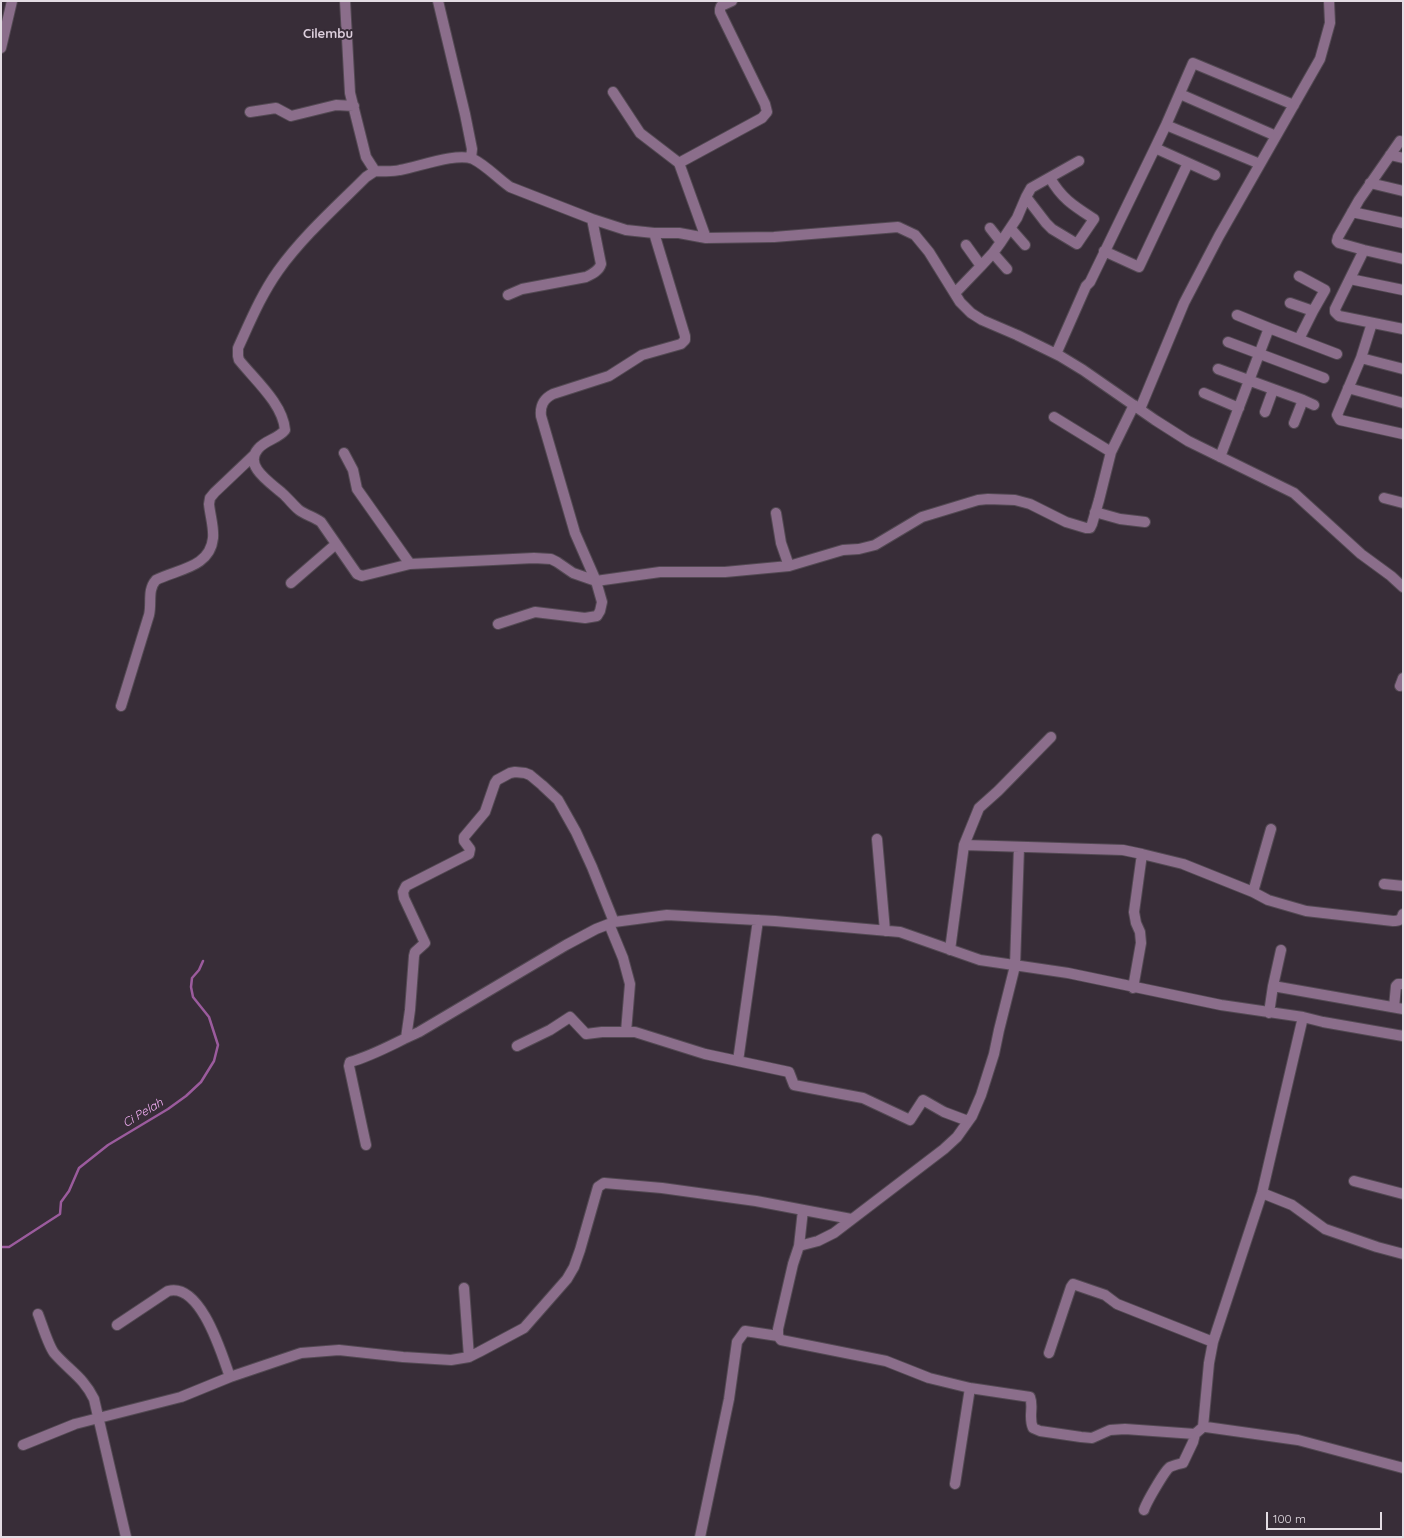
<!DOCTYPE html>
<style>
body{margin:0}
#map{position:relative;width:1404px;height:1538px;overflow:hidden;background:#382d38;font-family:Quicksand,sans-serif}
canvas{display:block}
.frame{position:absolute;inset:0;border:2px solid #e3dce3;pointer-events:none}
.scale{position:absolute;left:1266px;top:1512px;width:116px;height:18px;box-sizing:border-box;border:2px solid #e3dce3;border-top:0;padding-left:5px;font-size:12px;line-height:14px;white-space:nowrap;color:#e3dce3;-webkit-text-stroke:3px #382d38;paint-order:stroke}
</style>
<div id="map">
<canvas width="1404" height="1538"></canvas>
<div class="frame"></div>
<div class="scale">100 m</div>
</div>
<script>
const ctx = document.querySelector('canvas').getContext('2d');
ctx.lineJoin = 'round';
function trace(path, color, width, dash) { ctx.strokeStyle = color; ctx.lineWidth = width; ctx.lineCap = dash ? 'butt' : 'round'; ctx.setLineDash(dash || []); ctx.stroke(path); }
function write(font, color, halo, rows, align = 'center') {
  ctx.font = font + ' Quicksand,sans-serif'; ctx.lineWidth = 4; ctx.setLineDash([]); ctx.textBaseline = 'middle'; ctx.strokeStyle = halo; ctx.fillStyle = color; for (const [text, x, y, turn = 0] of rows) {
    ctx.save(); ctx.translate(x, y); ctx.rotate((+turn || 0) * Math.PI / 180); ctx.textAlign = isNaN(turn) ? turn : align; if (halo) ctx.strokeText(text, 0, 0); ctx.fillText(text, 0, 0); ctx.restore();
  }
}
trace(new Path2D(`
 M1 1247H9L60 1214 61 1202 69 1191 79 1168 108 1145 168 1109 186 1096 201 1082 214 1061 218 1045 209 1017 193 997 191 987 192 978 199 970 203 961`), '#9b5b9d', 2.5);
const minor = new Path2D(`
 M345 1 350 93 366 157 375 171C384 171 392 172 400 170 418 167 457 152 473 159 487 166 497 178 510 187L592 219 626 230 654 233H679L706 238 774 237 898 227 915 235 929 252 960 302 971 313 982 320 1017 335 1060 356 1083 370 1155 420 1188 441 1294 493 1361 554 1391 576 1403 587
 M438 1 465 114 472 149 471 158
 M1 48 12 1
 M613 92 640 133 679 163 706 238
 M1180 94 1276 136
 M250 112 276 108 291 116 336 105 354 106
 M1166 125 1155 148 1215 175
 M1400 141 1359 200 1338 237 1337 241 1339 243 1364 250 1403 259
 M1390 155 1403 158
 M679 163 762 118 767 112 765 104 720 12V9L721 6 732 1
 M1260 164 1166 125 1193 63 1294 105
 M375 171 366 177C336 207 303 236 278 271 261 295 250 322 238 348V356L239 360C255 380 283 404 285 430 278 439 265 440 258 449 243 466 271 483 282 493 288 498 293 505 299 510 306 515 314 517 321 522L357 574 362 576 410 564 534 558 551 559 557 562 573 573 596 581 660 572H725L789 566 843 550 859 549 875 545 922 517 978 500 988 499 1015 500 1030 504 1066 522 1086 528H1090L1092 524 1099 500 1111 452 1134 405
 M1370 183 1403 191
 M1026 197 1046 223 1052 229 1077 244 1094 219C1074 206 1062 199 1050 178
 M1352 212 1403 223
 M1011 229 1025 245
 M1001 242 1017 218 1026 197 1031 188 1079 161
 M1364 250 1335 309V312L1339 316 1403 329
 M1104 251 1139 267 1188 163
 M993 253 1007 269
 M981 266 993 253 1001 242 990 228
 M1299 276 1325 290 1313 311
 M1350 279 1403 290
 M955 293 981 266 966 245
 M508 295 522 289 586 277C592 274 599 271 601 264L592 219
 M1290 303 1313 311 1299 339
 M1372 323 1361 358 1337 415 1340 420 1403 434
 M1269 328 1337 354
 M1228 342 1324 378
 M1056 354 1086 286 1090 282 1155 148
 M1361 358 1403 369
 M1218 369 1303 400 1294 423
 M1348 388 1403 403
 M1204 393 1239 408
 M1303 400 1314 405
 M1140 409 1184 303 1219 236 1320 59 1330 23 1329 1
 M1265 412 1273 390
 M1054 417 1111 452
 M344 453 353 470 357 489 410 564
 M1220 457 1269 328 1237 315
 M1384 498 1403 503
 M1095 512 1120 519 1145 522
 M776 513 781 543 789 566
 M291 583 336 544
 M498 624 535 612 585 618 597 616 600 611 602 602 596 581 575 533 541 416C540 406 543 399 553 394L609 376 642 355 681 344 685 340V336L654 233
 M1400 686 1403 678
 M121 706 149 615C152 603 147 590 156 580 177 569 210 568 213 538 214 527 210 515 209 504L210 498 215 492 255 454
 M877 839 885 931
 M964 845 1123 850 1142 854 1183 864 1253 892 1268 900 1306 911 1393 921C1399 921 1401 920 1403 914
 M1019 847 1015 966 999 1030 994 1054 981 1095 972 1116 957 1137 944 1149 834 1233 818 1241 799 1246 793 1264 778 1329V1336L781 1340 886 1361 929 1378 970 1388 1030 1397C1034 1407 1028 1417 1033 1428L1040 1431 1081 1437 1092 1438 1110 1430 1125 1429 1195 1434
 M1384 884 1403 886
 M1253 892 1271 829
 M609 924 623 958 630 984 626 1032
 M950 950 964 845 979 808 998 791 1051 737
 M1273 986 1281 950
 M1133 988 1141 943 1140 932 1136 923 1134 912 1142 854
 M1394 1007 1396 986 1398 984H1403
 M1269 1013 1273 986 1403 1009
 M406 1038 410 1010 414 956 415 952 425 943 404 898 403 892 406 886 469 854 470 849 464 841V837L485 812 495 783 497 780 510 773 515 772 525 773 530 775 542 785 558 800 576 832 592 867 614 922
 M517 1046 550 1030 570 1017 586 1034 602 1032H635L705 1054 789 1072 794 1085 863 1098 910 1120 923 1100 944 1112 968 1121
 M738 1061 758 920
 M366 1145 349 1066 350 1062C375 1055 396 1042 419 1032L566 945 596 929 614 922 667 915 775 921 900 932 980 960 1068 973 1221 1005 1303 1017 1323 1022 1403 1036
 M1354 1181 1403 1194
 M1262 1193 1292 1205 1325 1229 1377 1247 1403 1254
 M799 1246 803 1210
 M464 1288 469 1357
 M38 1314C42 1324 49 1348 55 1354 70 1371 84 1378 94 1399L126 1537
 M117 1325 168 1291C201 1282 222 1355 230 1377
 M1049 1353 1071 1287 1073 1284 1105 1295 1117 1304 1213 1342
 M1203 1427 1209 1363 1213 1342 1262 1193 1303 1017
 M23 1445 75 1424 181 1397 230 1377 301 1353 339 1350 403 1357 451 1360 469 1357 479 1352 524 1328 567 1279 574 1267 580 1250 598 1187 604 1183 662 1188 756 1201 851 1219
 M955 1484 970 1388
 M1144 1510C1146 1503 1165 1470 1170 1467 1174 1465 1179 1464 1183 1463L1193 1442 1195 1434 1203 1427H1206L1298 1440 1403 1468
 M700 1537 729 1399 737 1342 745 1331 778 1336`);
trace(minor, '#534953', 12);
trace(minor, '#8b6e8b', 10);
write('italic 12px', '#f7b2f9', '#382d38', [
 ["Ci Pelah",143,1113,-31]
]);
write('bold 13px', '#dccedc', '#382d38', [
 ["Cilembu",328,34]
]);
</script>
